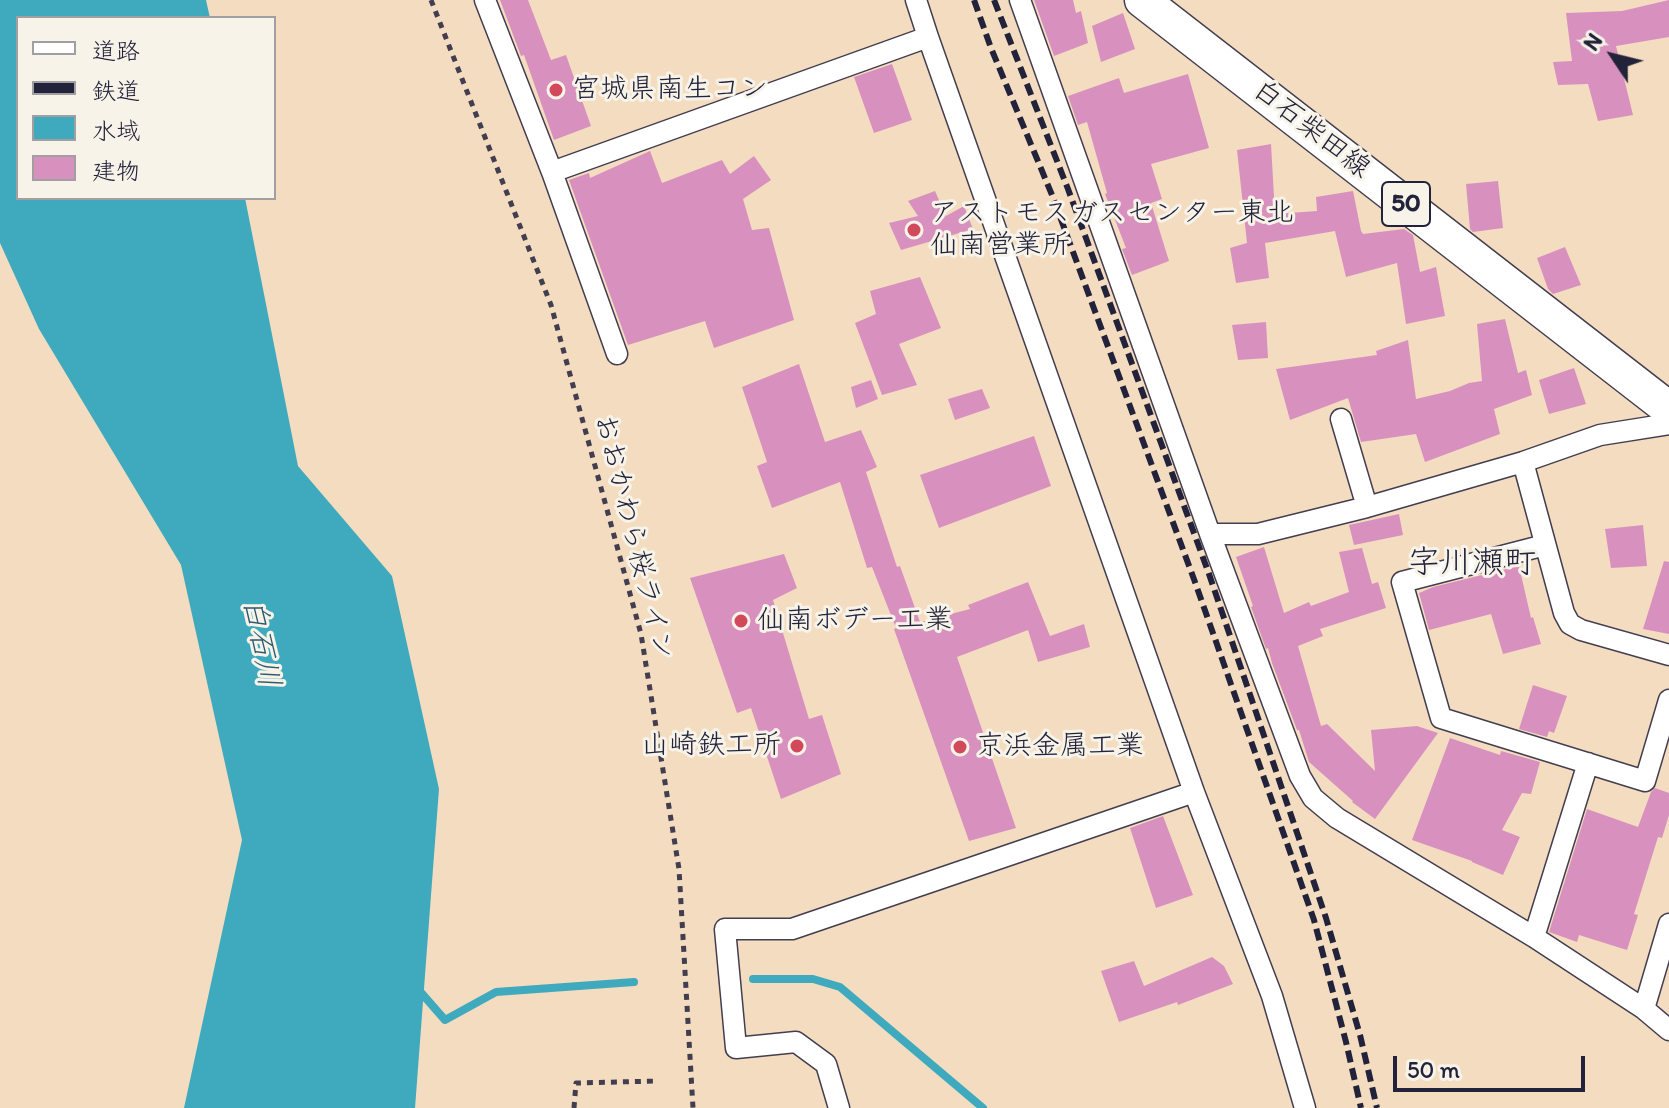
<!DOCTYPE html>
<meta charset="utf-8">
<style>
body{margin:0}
#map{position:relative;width:1669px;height:1108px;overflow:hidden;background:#f4dcc0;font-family:Itim,"Klee One",sans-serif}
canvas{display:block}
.legend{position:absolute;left:16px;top:16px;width:260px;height:184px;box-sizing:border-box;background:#f7f3e8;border:2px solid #a29fa3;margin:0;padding:10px 14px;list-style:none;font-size:24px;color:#22223b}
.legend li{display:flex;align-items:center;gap:16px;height:40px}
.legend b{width:40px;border:2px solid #a29fa3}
.north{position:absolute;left:1573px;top:16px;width:80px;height:80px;-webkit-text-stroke:6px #f7f3e8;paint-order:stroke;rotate:305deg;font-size:22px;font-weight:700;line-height:32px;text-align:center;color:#22223b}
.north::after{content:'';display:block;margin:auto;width:28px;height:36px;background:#22223b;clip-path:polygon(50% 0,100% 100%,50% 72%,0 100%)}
.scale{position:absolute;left:1393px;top:1056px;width:192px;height:36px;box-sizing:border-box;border:4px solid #22223b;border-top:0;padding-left:10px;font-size:24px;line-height:28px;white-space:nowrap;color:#22223b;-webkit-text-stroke:6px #f7f3e8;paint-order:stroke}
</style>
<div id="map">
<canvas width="1669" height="1108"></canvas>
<ul class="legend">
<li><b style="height:10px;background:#fff"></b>道路</li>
<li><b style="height:10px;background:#22223b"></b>鉄道</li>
<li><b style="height:22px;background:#3faabe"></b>水域</li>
<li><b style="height:22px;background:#d891bf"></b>建物</li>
</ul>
<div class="north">N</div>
<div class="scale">50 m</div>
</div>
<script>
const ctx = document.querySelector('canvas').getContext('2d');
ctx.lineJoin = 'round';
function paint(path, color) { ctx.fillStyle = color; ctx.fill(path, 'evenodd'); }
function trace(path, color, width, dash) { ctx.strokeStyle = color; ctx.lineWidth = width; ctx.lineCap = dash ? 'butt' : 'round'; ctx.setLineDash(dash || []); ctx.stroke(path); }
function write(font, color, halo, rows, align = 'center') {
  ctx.font = font + ' Itim,"Klee One",sans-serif'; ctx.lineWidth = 6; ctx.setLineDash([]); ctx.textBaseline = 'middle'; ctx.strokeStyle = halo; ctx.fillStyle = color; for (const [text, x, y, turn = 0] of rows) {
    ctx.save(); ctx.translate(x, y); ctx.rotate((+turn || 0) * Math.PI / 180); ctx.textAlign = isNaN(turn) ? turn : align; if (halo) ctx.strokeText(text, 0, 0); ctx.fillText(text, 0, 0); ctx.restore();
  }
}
paint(new Path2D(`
 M0 0H206L210 18H18V198H245L298 466 392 576 439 789 415 1108H184L242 840 181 565 39 329 0 243Z`), '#3faabe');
trace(new Path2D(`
 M753 979H813L840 987 983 1108
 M417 988 445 1020 496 992 634 982`), '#3faabe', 8);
paint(new Path2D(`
 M500 0H528L551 60 566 55 591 126 554 140 524 55 521 56Z
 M1034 0H1073L1076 13 1081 11 1088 43 1054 56Z
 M1669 0V37L1616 46 1633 115 1598 121 1588 84 1558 85 1553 62 1572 61 1566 13 1622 11Z
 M1123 13 1135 49 1101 62 1092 26Z
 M892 64 912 120 874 133 854 77Z
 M1188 74 1209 148 1151 164 1162 199 1151 203 1169 261 1132 275 1122 249 1126 248 1105 194 1107 193 1087 122 1078 125 1068 96 1119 78 1124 93Z
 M1271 144 1275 214 1317 211 1316 197 1353 191 1361 231 1363 234 1404 229 1413 235 1420 272 1436 267 1445 316 1406 324 1397 263 1346 277 1335 231 1265 243 1269 278 1236 283 1230 248 1247 243 1237 150Z
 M650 151 662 183 722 160 730 174 754 156 771 180 743 199 752 230 769 228 794 320 714 348 705 321 628 345 569 180 589 173 590 178Z
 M1498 181 1503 228 1473 232 1470 229 1466 184Z
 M935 191 946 216 964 206 973 229 901 250 889 223 918 216 908 201Z
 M1565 247 1581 285 1553 294 1548 289 1537 258Z
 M920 277 941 328 899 344 917 385 882 395 855 323 876 314 870 291Z
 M1505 319 1518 373 1526 370 1532 395 1494 409 1500 434 1425 462 1416 434 1361 442 1348 398 1290 420 1276 369 1377 355 1376 351 1408 340 1416 399 1450 391 1469 383 1482 381 1477 324Z
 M1266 322 1268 358 1238 360 1232 325Z
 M799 364 825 442 861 430 877 467 866 472 897 567 900 566 920 622 970 609 968 605 1028 582 1050 636 1084 624 1090 647 1038 662 1028 630 957 657 1016 828 969 841 894 629 896 628 872 567 867 568 840 482 772 508 757 466 767 462 742 387Z
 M1574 368 1586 404 1549 414 1539 380Z
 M871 380 878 399 856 408 851 387Z
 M982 389 990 408 955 420 948 399Z
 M1034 436 1051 486 939 528 920 475Z
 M1399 514 1403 535 1354 545 1349 525Z
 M1643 525 1647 566 1611 568 1605 529Z
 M1264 547 1284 613 1309 602 1311 606 1349 592 1339 552 1362 548 1372 584 1378 582 1386 608 1320 629 1323 636 1298 646 1321 726 1327 724 1375 771 1371 730 1417 726 1438 733 1375 819 1352 802 1353 801 1309 762 1299 730H1297L1272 663 1268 648 1266 649 1251 607 1253 606 1236 557Z
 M784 554 797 588 773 600 809 719 822 715 841 774 781 799 751 708 737 713 690 578Z
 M1664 561 1669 562V634L1643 629Z
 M1519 566 1531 618 1533 617 1541 644 1503 654 1491 614 1429 630 1419 593 1433 587Z
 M1533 685 1567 696 1554 733 1549 731 1547 737 1519 729Z
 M1450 738 1500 755 1501 751 1540 762 1531 794 1522 793 1502 830 1520 837 1503 875 1472 862V861L1412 840Z
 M1655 788 1669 793V815L1662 838 1658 837 1634 914 1638 915 1627 950 1579 935 1577 942 1549 932 1587 809 1638 827 1651 792Z
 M1163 816 1193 895 1156 908 1130 828Z
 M1212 957 1224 966 1233 984 1178 1005 1177 1002 1119 1022 1101 971 1134 961 1144 986Z`), '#d891bf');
const minor = new Path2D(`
 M485 0 552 172 617 354
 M916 0 928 37 1194 792 1272 996 1305 1108
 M1020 0 1210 534 1300 776 1313 798 1337 818 1534 937 1644 1009 1669 1030
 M552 172 928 37
 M1341 419 1367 507
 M1523 462 1564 613 1570 624 1581 630 1669 655
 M1210 534H1258L1367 507 1523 462 1600 435 1669 424
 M1545 545 1402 582 1441 718 1645 781 1669 700
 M1534 937 1588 763
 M1644 1009 1669 924
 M839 1108 826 1064 796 1042 736 1048 725 929H792L1194 792`);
const primary = new Path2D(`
 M1142 0 1669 409`);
trace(minor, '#423e4f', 23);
trace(primary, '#423e4f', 37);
trace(new Path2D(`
 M431 0 551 305 641 634 679 869 693 1108
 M574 1108 576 1083 658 1081`), '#423e4f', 5, [6, 6]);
trace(minor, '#fff', 20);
trace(primary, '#fff', 34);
trace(new Path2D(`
 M974 0 991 48 1052 195 1195 582 1314 920 1346 1042 1361 1108
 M994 0 1068 189 1209 574 1326 918 1360 1035 1377 1108`), '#22223b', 6, [12, 6]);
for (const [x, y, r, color] of [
 [556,90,8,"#d1495b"],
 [914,230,8,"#d1495b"],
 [741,621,8,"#d1495b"],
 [797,746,8,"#d1495b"],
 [960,747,8,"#d1495b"]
]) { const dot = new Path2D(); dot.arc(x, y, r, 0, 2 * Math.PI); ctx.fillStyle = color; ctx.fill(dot); trace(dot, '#f7f3e8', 3); }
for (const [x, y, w] of [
 [1406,204,48]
]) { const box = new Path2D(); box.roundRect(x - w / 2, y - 22, w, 44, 6); ctx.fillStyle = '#f7f3e8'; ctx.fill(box); trace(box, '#22223b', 2); }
write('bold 26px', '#22223b', null, [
 ["50",1406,204]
]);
write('28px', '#22223b', '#f7f3e8', [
 ["宮城県南生コン",572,90],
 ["アストモスガスセンター東北",930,214],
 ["仙南営業所",930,246],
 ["仙南ボデー工業",757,621],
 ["山崎鉄工所",781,746,"right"],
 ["京浜金属工業",976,747]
], 'left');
write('28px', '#22223b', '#f7f3e8', [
 ["白石柴田線",1311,130,38],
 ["おおかわら桜ライン",633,537,76]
]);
write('italic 30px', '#2e586f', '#f7f3e8', [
 ["白石川",260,643,79]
]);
write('32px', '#22223b', '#f7f3e8', [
 ["字川瀬町",1472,564]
]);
</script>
